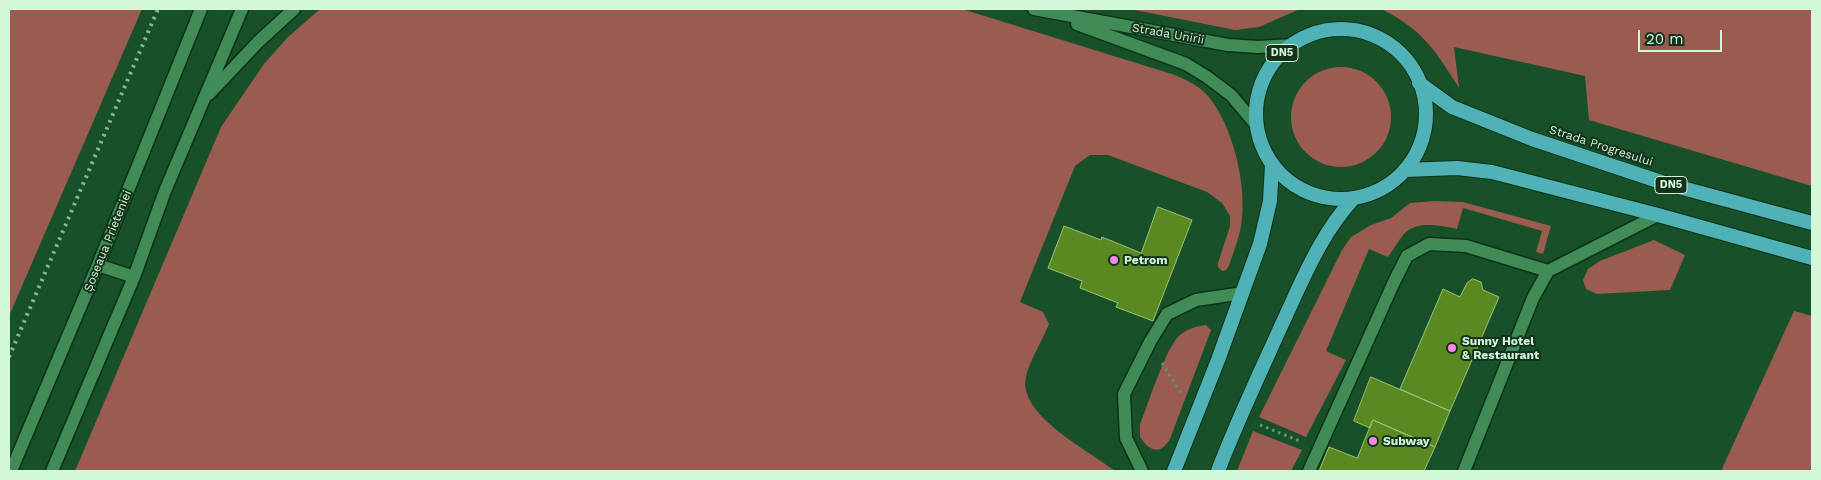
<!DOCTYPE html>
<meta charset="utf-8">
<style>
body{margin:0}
#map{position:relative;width:1821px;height:480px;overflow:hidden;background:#175029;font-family:"Work Sans",sans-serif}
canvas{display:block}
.frame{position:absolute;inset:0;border:10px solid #d2f7d9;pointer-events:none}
.scale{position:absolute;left:1638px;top:30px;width:84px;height:22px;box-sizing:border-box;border:2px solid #d2f7d9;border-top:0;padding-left:6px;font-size:15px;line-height:18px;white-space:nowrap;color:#d2f7d9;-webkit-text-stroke:4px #13311b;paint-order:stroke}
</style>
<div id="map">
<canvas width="1821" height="480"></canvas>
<div class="frame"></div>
<div class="scale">20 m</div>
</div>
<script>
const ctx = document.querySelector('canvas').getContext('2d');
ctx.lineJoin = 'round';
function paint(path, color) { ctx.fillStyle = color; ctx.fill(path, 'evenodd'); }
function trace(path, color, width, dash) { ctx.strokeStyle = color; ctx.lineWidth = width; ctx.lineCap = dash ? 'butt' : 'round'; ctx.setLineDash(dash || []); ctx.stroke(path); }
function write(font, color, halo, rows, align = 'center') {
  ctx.font = font + ' "Work Sans",sans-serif'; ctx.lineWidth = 4; ctx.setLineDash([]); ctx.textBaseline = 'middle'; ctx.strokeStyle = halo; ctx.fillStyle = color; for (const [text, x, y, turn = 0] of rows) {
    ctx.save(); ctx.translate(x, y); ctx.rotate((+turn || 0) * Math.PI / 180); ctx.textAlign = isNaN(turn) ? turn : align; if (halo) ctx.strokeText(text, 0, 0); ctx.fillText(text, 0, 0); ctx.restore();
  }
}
paint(new Path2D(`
 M9 9H142L9 316Z
 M320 9H962L1175 75C1187 80 1199 86 1207 95 1233 124 1248 188 1241 226 1239 239 1233 253 1229 266L1226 270 1222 271 1218 267V263L1230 226V216L1222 203 1207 192 1108 155H1090L1075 166 1020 302 1043 312 1049 324C1043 339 1029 362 1026 377 1017 415 1090 451 1115 471H75L221 127 264 64 287 38Z
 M1130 9H1300L1259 27 1235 30Z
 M1381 9H1812V186L1589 120 1585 76 1454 47 1459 88C1435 50 1422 29 1381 9Z
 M1291 117a50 50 0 1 1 100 0a50 50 0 1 1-100 0Z
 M1435 201 1463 202 1551 226 1543 254 1536 252 1542 231 1463 208 1457 229C1441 226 1417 220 1404 234 1398 241 1393 250 1388 257L1369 249 1326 351 1346 360 1306 437 1259 417 1342 250 1351 237 1371 225 1391 218 1410 203Z
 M1654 240 1685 255 1670 290 1597 294 1586 289 1583 280 1588 269 1600 261Z
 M1794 311 1812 316V471H1721Z
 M1206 325 1211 330 1170 439C1160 456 1149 451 1140 437V424C1148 405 1166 346 1180 335 1187 329 1197 326 1206 325Z
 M1253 431 1302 450 1291 471H1237Z`), '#9a5b50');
const building = new Path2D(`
 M1158 207 1192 220 1153 321 1116 307 1118 303 1080 288 1082 281 1048 268 1064 226 1101 240 1102 237 1141 253Z
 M1473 279 1481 282 1483 290 1499 297 1450 411 1400 389 1443 289 1460 297 1467 283Z
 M1371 377 1450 411 1435 447 1373 420 1370 428 1354 421Z
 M1373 420 1435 447 1424 471H1319L1329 447 1357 458Z`);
paint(building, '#5b8921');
trace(building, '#9cc277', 1);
const service = new Path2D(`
 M209 94 258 42 294 9
 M98 265 134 277
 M11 471 98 265 201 9
 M52 471 134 277 165 191 242 9
 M1142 471 1126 438 1124 394 1150 342 1167 314 1196 300 1243 293
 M1309 471 1394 282 1407 256 1429 244 1466 246 1548 271
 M1464 471 1533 298 1548 271 1658 215`);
const secondary = new Path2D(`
 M1034 9 1228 45 1258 47 1292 45
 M1077 24 1186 64 1207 77 1231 95 1257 126`);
const trunk = new Path2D(`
 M1256 114a85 85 0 1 1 170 0a85 85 0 1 1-170 0Z
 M1419 83 1452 107 1532 139 1664 183 1812 223
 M1405 170 1457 168 1492 172 1658 215 1812 258
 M1174 471 1218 360 1260 244 1270 201 1272 165
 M1218 471C1237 421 1260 373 1282 324 1302 281 1321 233 1354 198`);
trace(service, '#0b3318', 15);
trace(secondary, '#0b3318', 15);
trace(trunk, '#0b3318', 16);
trace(new Path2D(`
 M1162 363 1181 393
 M1260 425 1300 441`), '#639470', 3, [2.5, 4]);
trace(service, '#418b56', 12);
trace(secondary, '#418b56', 12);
trace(trunk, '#4eb2b6', 14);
trace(new Path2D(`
 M9 357 158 9`), '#8ab695', 4, [2.5, 5]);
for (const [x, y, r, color] of [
 [1114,260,5,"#f788ec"],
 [1452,348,5,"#f788ec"],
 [1373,441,5,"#f788ec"]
]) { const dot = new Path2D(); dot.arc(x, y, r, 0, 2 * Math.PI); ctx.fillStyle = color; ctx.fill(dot); trace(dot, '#13311b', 2); }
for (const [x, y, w] of [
 [1282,53,32],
 [1671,185,32]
]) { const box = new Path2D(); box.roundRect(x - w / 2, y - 8.5, w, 17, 4); ctx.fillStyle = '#13311b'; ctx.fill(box); trace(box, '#d2f7d9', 1); }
write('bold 11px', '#d2f7d9', null, [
 ["DN5",1282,53],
 ["DN5",1671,185]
]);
write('12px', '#d2f7d9', '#13311b', [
 ["Strada Unirii",1168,34,10],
 ["Strada Progresului",1601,146,18],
 ["Șoseaua Prieteniei",108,241,-68]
]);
write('bold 12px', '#d2f7d9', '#13311b', [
 ["Petrom",1124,260],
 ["Sunny Hotel",1462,341],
 ["& Restaurant",1462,355],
 ["Subway",1383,441]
], 'left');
</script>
